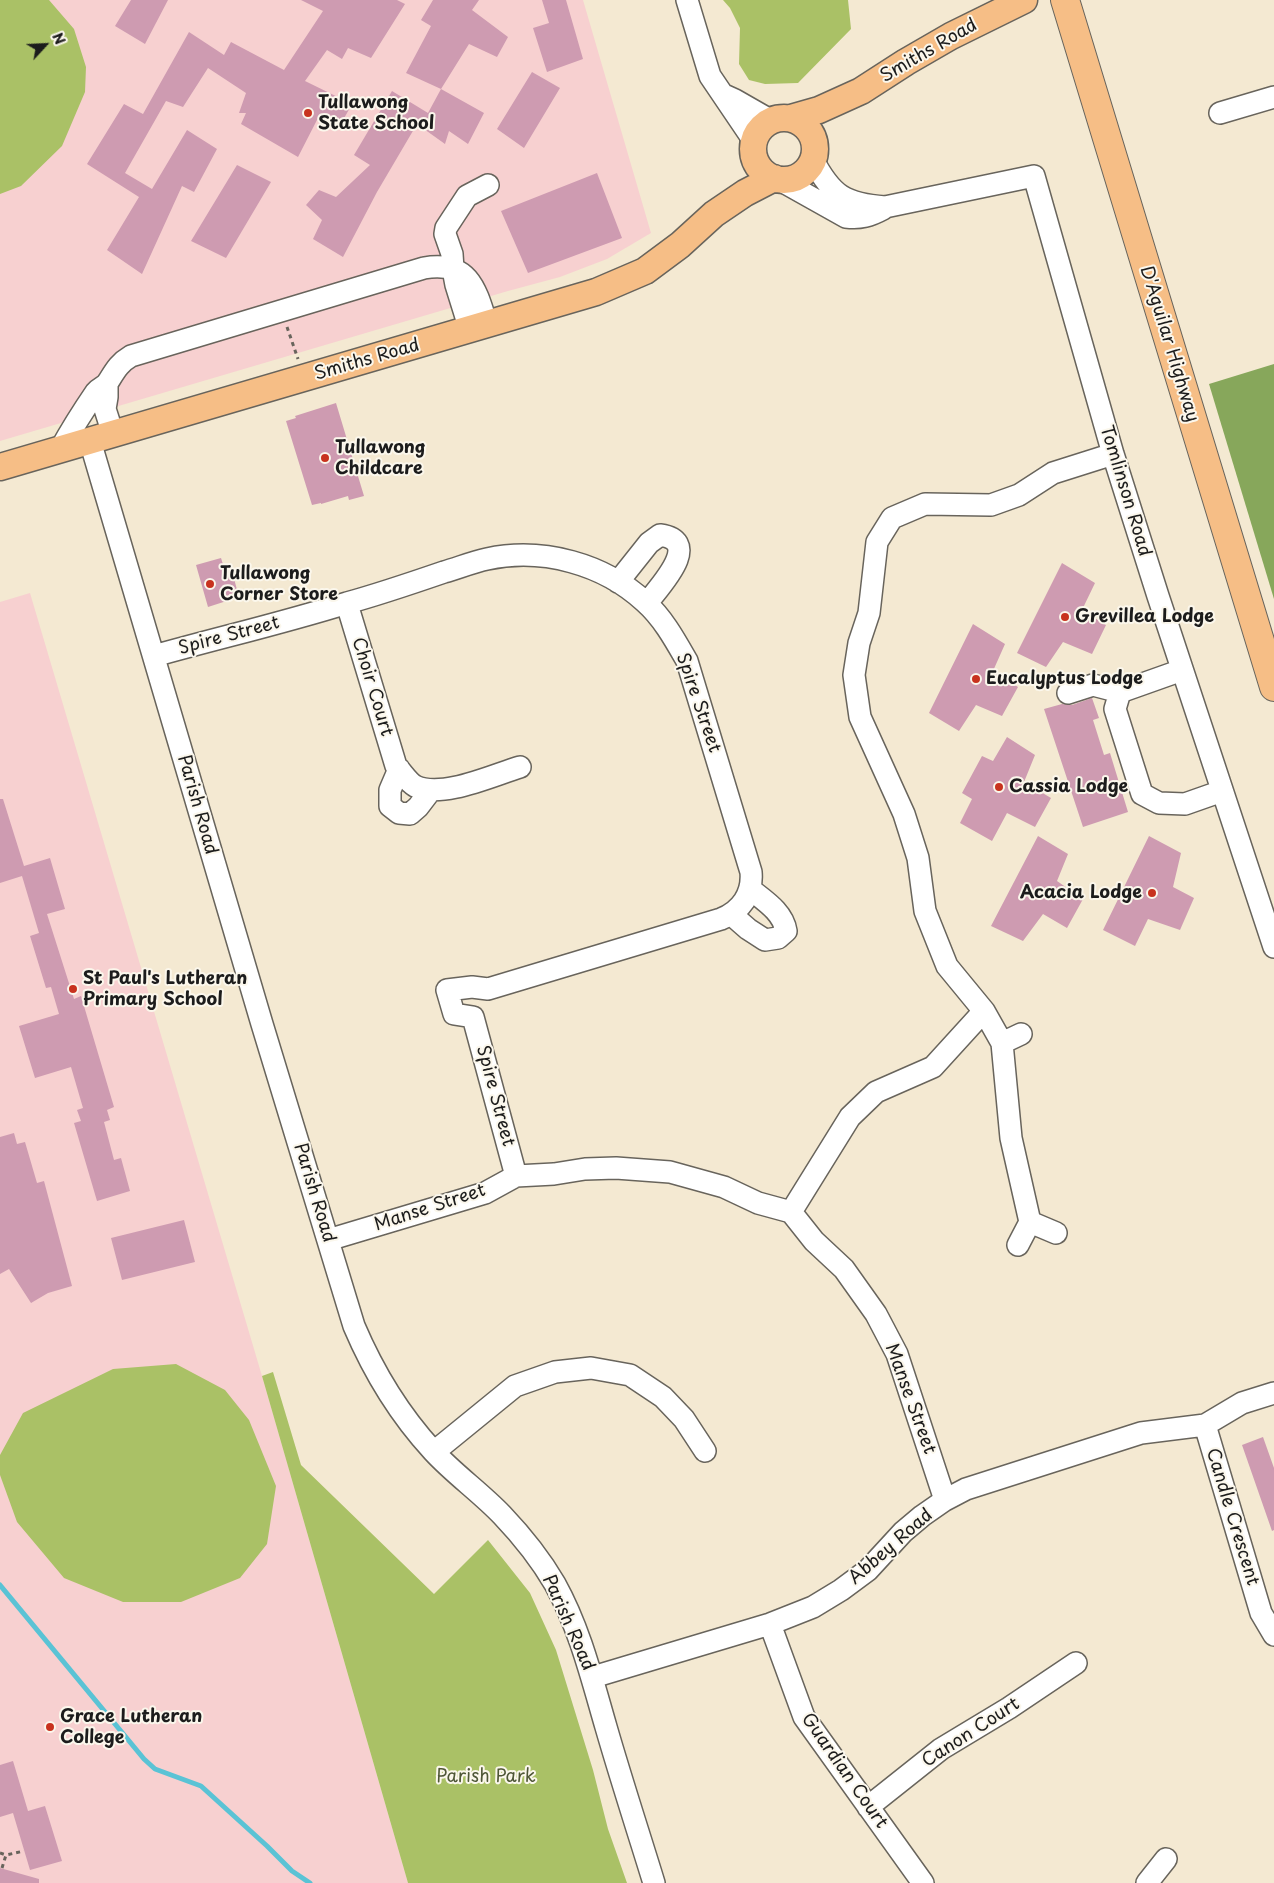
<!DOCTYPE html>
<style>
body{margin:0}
#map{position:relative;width:1274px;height:1883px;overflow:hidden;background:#f4e9d2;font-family:"Playpen Sans",sans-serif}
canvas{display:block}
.north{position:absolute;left:20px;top:20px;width:50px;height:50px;-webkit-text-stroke:4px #fbf7ec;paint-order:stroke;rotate:65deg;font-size:14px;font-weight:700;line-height:20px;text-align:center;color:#1c1c1c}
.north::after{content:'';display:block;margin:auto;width:18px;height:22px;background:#1c1c1c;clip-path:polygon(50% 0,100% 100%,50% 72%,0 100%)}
</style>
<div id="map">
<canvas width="1274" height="1883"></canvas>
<div class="north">N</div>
</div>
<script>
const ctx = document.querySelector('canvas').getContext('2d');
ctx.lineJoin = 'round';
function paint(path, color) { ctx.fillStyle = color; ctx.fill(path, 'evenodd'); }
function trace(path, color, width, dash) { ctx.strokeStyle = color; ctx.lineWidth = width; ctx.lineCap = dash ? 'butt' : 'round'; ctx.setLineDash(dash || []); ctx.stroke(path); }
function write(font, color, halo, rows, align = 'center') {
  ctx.font = font + ' "Playpen Sans",sans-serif'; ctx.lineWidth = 4; ctx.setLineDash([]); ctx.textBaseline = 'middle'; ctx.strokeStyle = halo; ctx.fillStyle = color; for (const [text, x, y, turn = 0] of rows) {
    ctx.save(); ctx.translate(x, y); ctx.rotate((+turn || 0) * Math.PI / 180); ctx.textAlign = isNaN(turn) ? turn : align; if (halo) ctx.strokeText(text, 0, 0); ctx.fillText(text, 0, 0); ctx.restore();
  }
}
paint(new Path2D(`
 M0 0H583L651 233 607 259 560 277 508 291 0 441Z
 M30 593 262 1376 408 1883H0V602Z`), '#f7d0d0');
paint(new Path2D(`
 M0 0H49L74 29 86 67 85 92 62 146 21 186 0 194Z
 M723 0H848L851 29 798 83 765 84 749 80 739 64 740 28 730 8Z
 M176 1364 225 1390 249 1420 276 1486 267 1544 240 1578 181 1602H123L64 1578 17 1522 0 1475V1455L23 1413 113 1369Z
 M273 1372 301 1465 434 1594 488 1540 530 1593 556 1650 593 1770 608 1829 627 1883H408L262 1376Z`), '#aac166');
paint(new Path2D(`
 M1274 364V599L1209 384Z`), '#87a75b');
trace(new Path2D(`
 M0 1585 144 1759 155 1769 201 1786 267 1846 292 1871 310 1883`), '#5ac3d5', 5);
paint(new Path2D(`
 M131 0H168L145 44 115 26Z
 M301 0H397L405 4 371 58 348 48 342 59 327 50 305 81 352 104 337 131 318 118 298 157 241 124 246 113H239L246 93 208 68 183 107 166 101 125 173 152 189 187 130 217 149 194 192 182 186 142 274 107 250 139 197 87 164 124 104 143 114 189 32 224 55 231 42 284 70 323 11Z
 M433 0H479L472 10 508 37 497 57 469 44 441 89 406 73 431 26 421 20Z
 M542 0H566L583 59 547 72 533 28 549 23Z
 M532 72 560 88 524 148 497 129Z
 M441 89 484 113 468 144 449 131 445 144 417 124 377 192 343 257 313 239 322 220 306 205 319 190 336 197 370 165 354 155 392 91 428 113Z
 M237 165 271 182 226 258 191 241Z
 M597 173 622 238 528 273 501 211Z
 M336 403 364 496 349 500 348 496 321 504V503L312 505 286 421 296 418 295 416Z
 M221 558 227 577 233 575 239 597 208 607 196 565Z
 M1062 563 1095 583 1082 610 1106 625 1092 654 1063 642 1046 667 1017 653Z
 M973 624 1005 644 993 671 1018 687 1002 716 976 705 959 731 929 713Z
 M1092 698 1099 718 1093 720 1104 755 1110 753 1128 812 1083 827 1044 709 1062 704 1072 705Z
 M1007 737 1035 755 1024 782 1051 798 1035 827 1007 813 992 841 960 823 972 799 962 793 982 756 993 761Z
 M0 799H3L24 866 50 858 65 909 47 914 74 999 81 996 114 1107 107 1110 110 1120 104 1122 114 1160 121 1158 130 1191 97 1201 74 1123 81 1121 77 1110 83 1108 71 1067 35 1078 19 1026 59 1014 51 987 46 988 30 936 39 933 22 876 0 883Z
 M1038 836 1068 854 1057 881 1083 899 1067 928 1043 914 1023 941 991 926Z
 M1149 836 1181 853 1173 887 1194 898 1180 930 1148 919 1135 946 1103 930Z
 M14 1133 17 1144 25 1142 37 1183 44 1181 72 1286 48 1293 31 1303 9 1269 0 1274V1137Z
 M184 1220 195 1262 122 1280 111 1238Z
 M1263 1437 1274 1468V1530L1272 1531 1242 1445Z
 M13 1761 28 1811 45 1806 62 1861 30 1870 13 1813 0 1817V1765Z
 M0 1868 39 1879V1883H0Z`), '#ce9bb1');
const minor = new Path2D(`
 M687 0 710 76 754 141
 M724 95 735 100 770 120
 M1220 113 1274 97
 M813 160C832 196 845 204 885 207L1034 176 1113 454 1158 596 1274 947
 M780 180 846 217C860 219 870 216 883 209
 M470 330 456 285 453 269 452 254 445 234 446 228 467 196 488 185
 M107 384V397L105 409 113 434
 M90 441 262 1024 354 1326C374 1373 398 1413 433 1451 454 1474 480 1492 502 1515 522 1536 541 1560 555 1584 580 1629 592 1679 606 1727 621 1779 638 1831 654 1883
 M60 450C71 430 83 411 96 392 99 388 105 387 108 382 115 371 119 363 131 356L424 268C469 260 476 289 487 325
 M618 582 649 543 660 535C704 541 659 587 647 603
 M347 604 396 766C402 772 408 782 415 786 442 799 493 775 520 767
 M154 656C218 638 283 623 347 603 380 594 412 583 444 572 458 568 473 562 487 559 543 547 604 564 645 602 663 618 675 640 687 661L751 872C753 894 741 911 721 919L488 989 472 987 447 990 454 1014 473 1017 516 1176
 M1120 692 1115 709 1142 794 1159 803 1185 804 1222 791
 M1068 693 1093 685 1120 692 1182 670
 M399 769 390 790V806L399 813 410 814 418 807 431 790
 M732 915 748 929 765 940 778 938 786 931C783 912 765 901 750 889
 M1021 1034 1002 1043 984 1011 947 966 925 911 918 858 904 814 860 717 854 675 859 643 869 613 877 542 892 518 925 504 991 505 1019 495 1053 473 1113 454
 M1002 1043 1011 1138 1030 1222 1056 1233
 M791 1212 850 1117 876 1092 933 1067 984 1011
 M328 1240 485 1193 516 1176 554 1174 585 1169 616 1168 670 1172 724 1187 758 1203 791 1212 814 1241 844 1269 876 1314 897 1354 945 1500
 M1018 1245 1030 1222
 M1205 1425 1261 1613 1274 1635
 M434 1452 515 1386 555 1372 591 1368 630 1375 663 1397 684 1419 705 1451
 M770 1624 804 1717 923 1883
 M593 1677 770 1624 813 1607 841 1590 868 1570 903 1532 922 1516 945 1500 966 1489 1141 1433 1205 1425 1242 1403 1274 1393
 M868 1807 941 1749 1009 1708 1076 1663
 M1147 1883 1166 1859`);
const major = new Path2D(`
 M753 149a31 31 0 1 1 62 0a31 31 0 1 1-62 0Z
 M791 118 819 110 861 91 906 62 951 36 1024 0
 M0 467 596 292 645 271 680 245 714 214 745 193 774 178`);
const highway = new Path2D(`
 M1065 0 1274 687`);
trace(minor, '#68645c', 24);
trace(major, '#68645c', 29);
trace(highway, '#68645c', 30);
trace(new Path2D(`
 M287 327 298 359
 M0 1853 6 1855
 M2 1868 6 1855 24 1851`), '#68645c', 3, [4, 4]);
trace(minor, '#fff', 21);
trace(major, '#f6be86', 26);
trace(highway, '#f6be86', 28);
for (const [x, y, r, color] of [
 [308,113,5,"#c8321e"],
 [325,458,5,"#c8321e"],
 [210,584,5,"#c8321e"],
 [1065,617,5,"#c8321e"],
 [976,679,5,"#c8321e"],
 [999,787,5,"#c8321e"],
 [1152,893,5,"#c8321e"],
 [73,989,5,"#c8321e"],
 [50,1727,5,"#c8321e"]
]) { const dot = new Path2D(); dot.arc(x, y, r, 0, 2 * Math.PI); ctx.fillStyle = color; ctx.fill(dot); trace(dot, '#fbf7ec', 2); }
write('18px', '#1c1c1c', '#fbf7ec', [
 ["Smiths Road",929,51,-30],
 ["D'Aguilar Highway",1169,344,73],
 ["Smiths Road",367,360,-16],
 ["Tomlinson Road",1125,491,73],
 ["Spire Street",229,636,-15],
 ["Choir Court",372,687,73],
 ["Spire Street",698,703,71],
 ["Parish Road",197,805,74],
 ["Spire Street",495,1096,75],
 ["Parish Road",314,1193,73],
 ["Manse Street",430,1208,-18],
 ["Manse Street",910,1399,70],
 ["Candle Crescent",1232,1517,73],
 ["Abbey Road",891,1547,-41],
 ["Parish Road",568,1623,66],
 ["Canon Court",971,1733,-33],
 ["Guardian Court",844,1771,55]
]);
write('bold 18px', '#1c1c1c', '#fbf7ec', [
 ["Tullawong",318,103],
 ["State School",318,124],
 ["Tullawong",335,448],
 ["Childcare",335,469],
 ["Tullawong",220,574],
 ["Corner Store",220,595],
 ["Grevillea Lodge",1075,617],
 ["Eucalyptus Lodge",986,679],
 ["Cassia Lodge",1009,787],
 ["Acacia Lodge",1142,893,"right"],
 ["St Paul's Lutheran",83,979],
 ["Primary School",83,1000],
 ["Grace Lutheran",60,1717],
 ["College",60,1738]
], 'left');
write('18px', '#4e5636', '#fbf7ec', [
 ["Parish Park",486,1777]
]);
</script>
